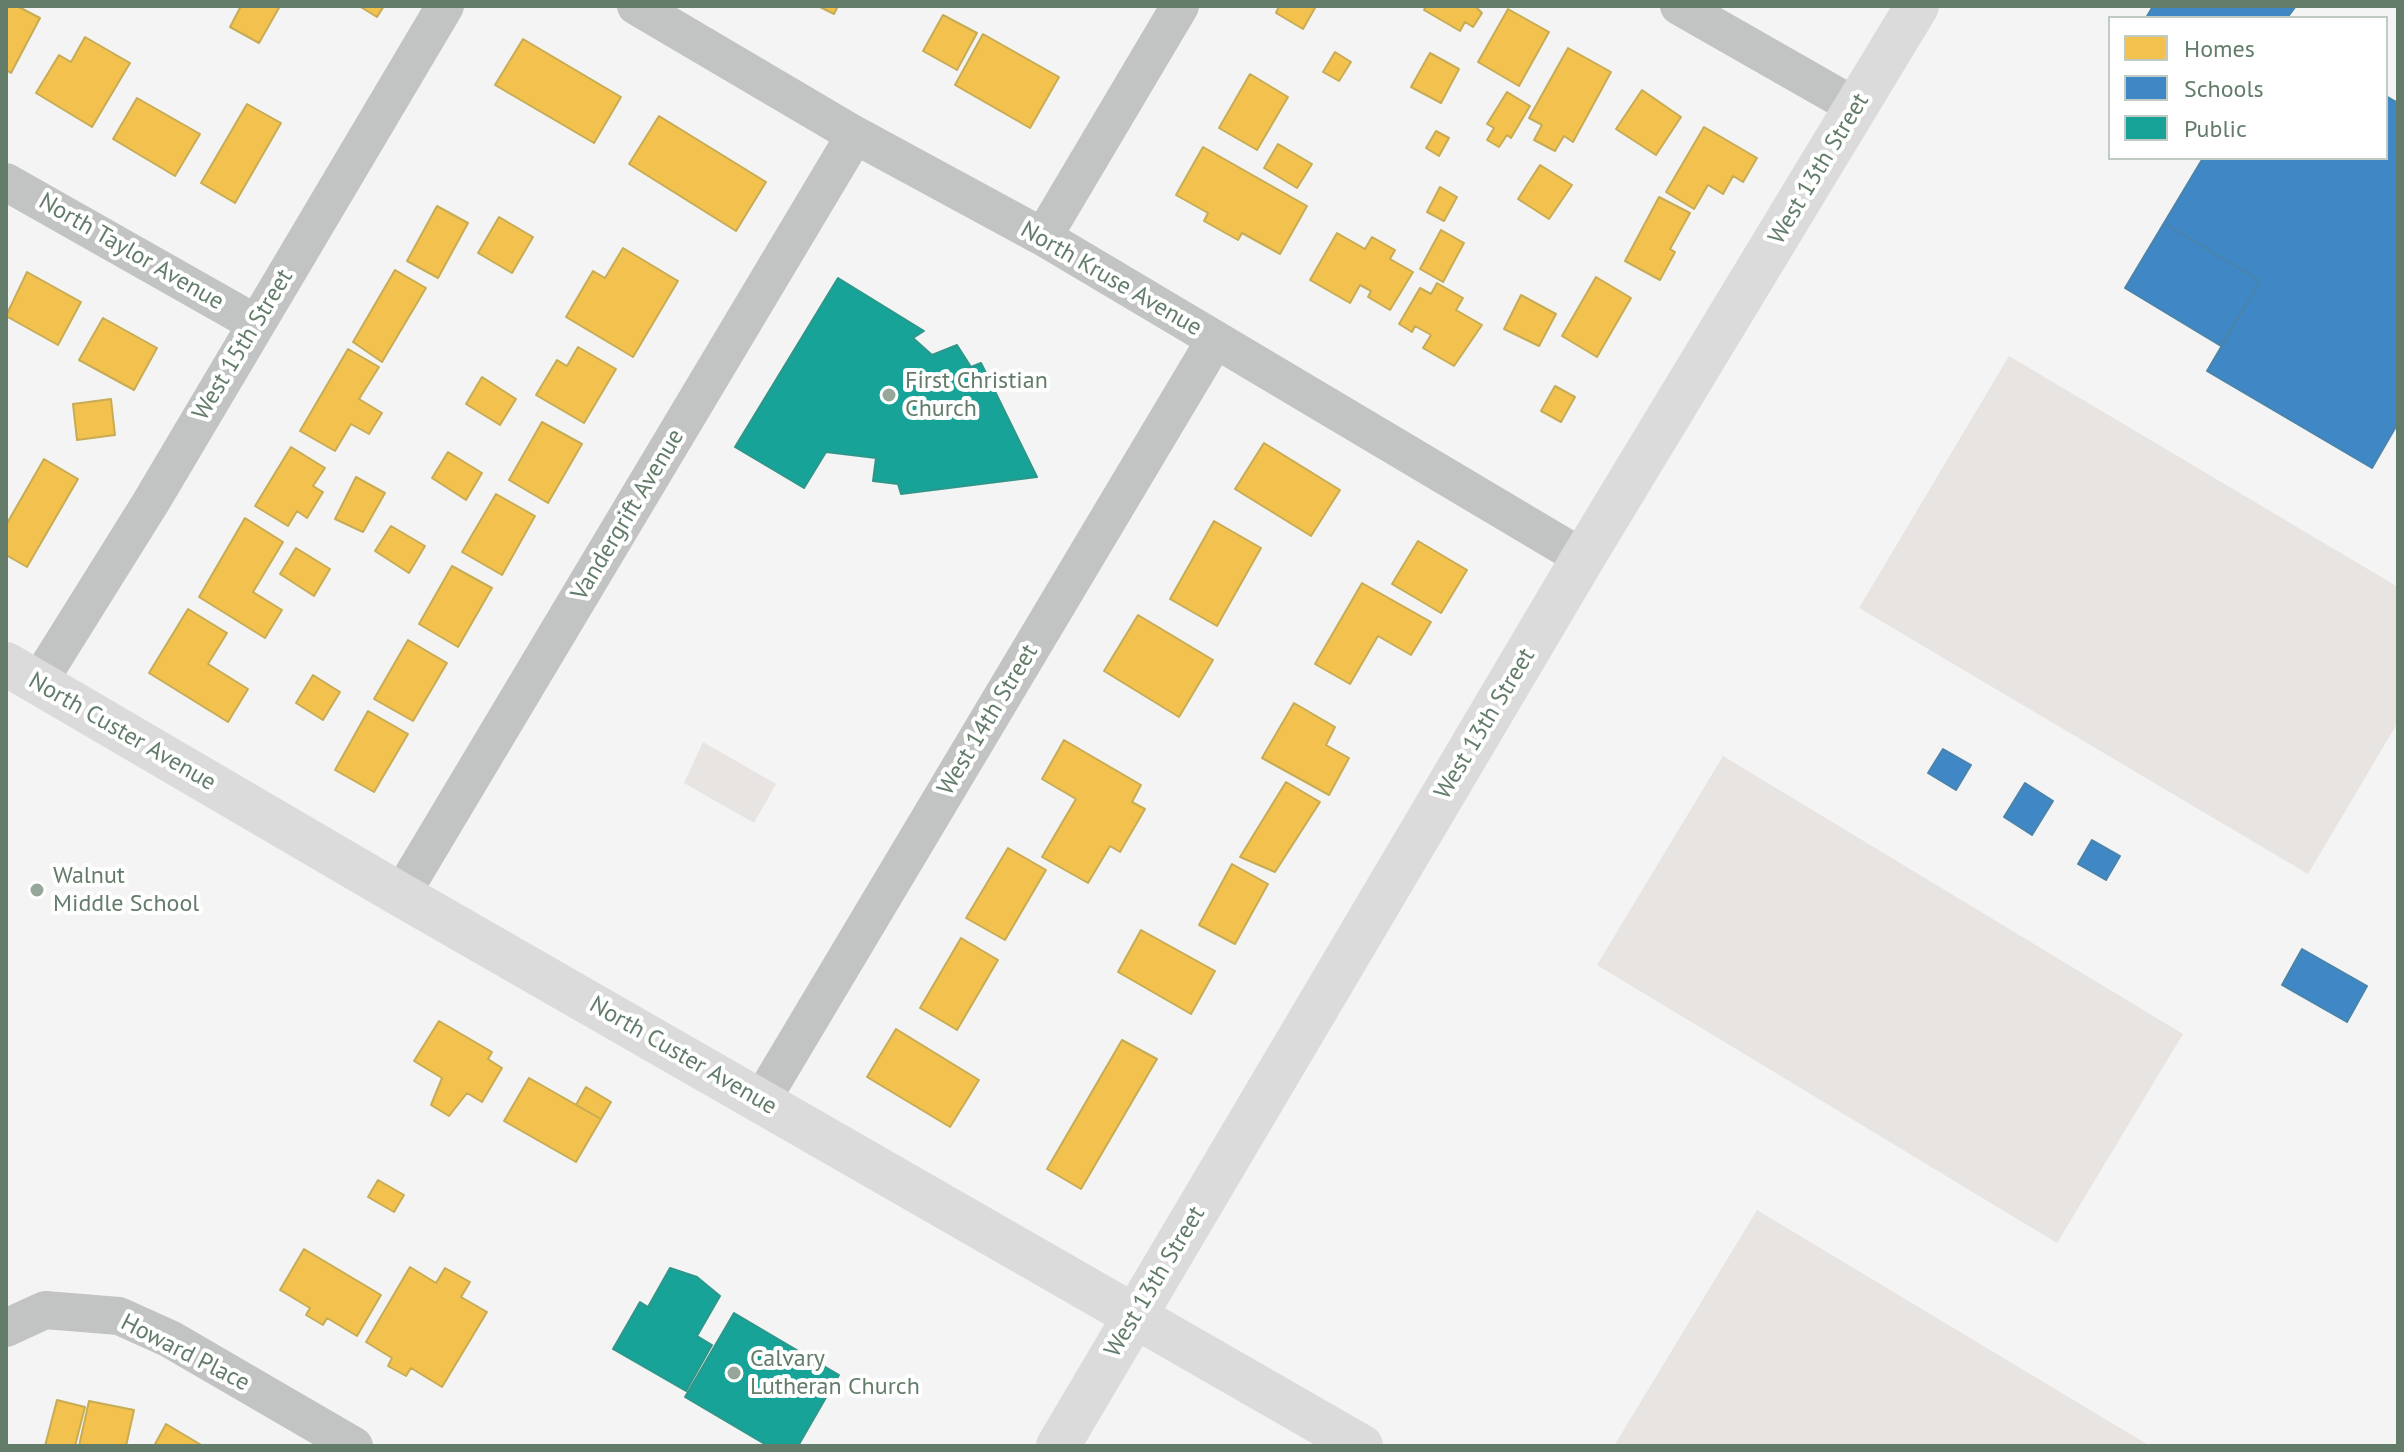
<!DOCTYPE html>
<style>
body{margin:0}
#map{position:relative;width:2404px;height:1452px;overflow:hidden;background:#f5f4f4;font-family:"PT Sans",sans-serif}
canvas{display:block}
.frame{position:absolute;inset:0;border:8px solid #637c6a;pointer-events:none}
.legend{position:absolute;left:2108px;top:16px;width:280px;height:144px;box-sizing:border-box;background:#fff;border:2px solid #c1cbc3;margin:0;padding:10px 14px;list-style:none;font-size:24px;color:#637c6a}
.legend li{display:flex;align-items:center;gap:16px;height:40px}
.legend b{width:40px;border:2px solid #c1cbc3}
</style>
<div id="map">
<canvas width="2404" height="1452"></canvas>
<div class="frame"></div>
<ul class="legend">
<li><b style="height:22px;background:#f2c14e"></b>Homes</li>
<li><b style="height:22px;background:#3f88c5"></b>Schools</li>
<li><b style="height:22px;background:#17a398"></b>Public</li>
</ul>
</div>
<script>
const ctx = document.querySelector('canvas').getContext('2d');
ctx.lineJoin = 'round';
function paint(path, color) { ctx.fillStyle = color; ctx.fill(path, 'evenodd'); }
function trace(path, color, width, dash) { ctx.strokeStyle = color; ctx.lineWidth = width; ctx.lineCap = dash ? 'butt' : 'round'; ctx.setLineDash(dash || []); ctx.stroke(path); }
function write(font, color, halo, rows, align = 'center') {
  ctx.font = font + ' "PT Sans",sans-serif'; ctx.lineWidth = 8; ctx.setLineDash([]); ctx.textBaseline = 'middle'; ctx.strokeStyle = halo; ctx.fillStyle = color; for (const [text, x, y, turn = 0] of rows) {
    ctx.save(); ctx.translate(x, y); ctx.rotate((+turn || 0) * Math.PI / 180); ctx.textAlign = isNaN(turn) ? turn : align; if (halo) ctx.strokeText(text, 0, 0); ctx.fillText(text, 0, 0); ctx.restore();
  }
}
paint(new Path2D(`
 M2009 356 2398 587V722L2308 874 1859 608Z
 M703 742 776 784 754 823 684 783Z
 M1723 756 2183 1034 2057 1243 1597 965Z
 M1757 1210 2150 1446H1614Z`), '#e7e4e2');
const homes = new Path2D(`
 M6 6H17L40 18 11 73 6 70Z
 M241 6H280L259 43 230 27Z
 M359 6H384L377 17Z
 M818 6H838L834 14Z
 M1279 6H1312L1315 8 1303 29 1276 13Z
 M1426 6H1475L1482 13 1473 27 1465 22 1460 31 1424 10Z
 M1508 9 1549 32 1519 86 1478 62Z
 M943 15 977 33 957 70 923 51Z
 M983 34 1059 77 1030 128 955 85Z
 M85 37 130 63 92 127 36 93 59 55 71 62Z
 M523 39 621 97 594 143 495 85Z
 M1568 48 1611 72 1573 142 1564 136 1555 151 1534 140 1542 125 1529 118Z
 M1335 52 1351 62 1339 81 1323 72Z
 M1430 53 1459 69 1441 103 1411 87Z
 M1250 74 1288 97 1257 150 1219 128Z
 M1642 90 1681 117 1656 155 1616 129Z
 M1507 92 1530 106 1511 138 1507 135 1499 147 1487 140 1494 128 1487 124Z
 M137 98 200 134 175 176 113 139Z
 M247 104 281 123 235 203 201 183Z
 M659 116 766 182 736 231 629 164Z
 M1704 127 1757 158 1743 182 1733 176 1723 194 1708 185 1694 209 1666 192Z
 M1436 131 1449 138 1439 156 1426 148Z
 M1278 144 1312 164 1297 188 1264 168Z
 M1203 147 1307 206 1280 254 1242 233 1238 240 1204 221 1208 213 1176 195Z
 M1540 165 1572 185 1549 219 1518 199Z
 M1440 187 1457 197 1444 221 1427 212Z
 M1659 197 1690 213 1670 249 1675 252 1660 280 1625 261Z
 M437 206 468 223 438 278 407 261Z
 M499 217 533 237 512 273 478 253Z
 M1441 230 1464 243 1443 282 1420 269Z
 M1337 233 1365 249 1372 237 1395 250 1390 259 1413 272 1390 310 1368 297 1371 291 1360 285 1350 303 1310 280Z
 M623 248 678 281 633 357 566 317 593 271 605 278Z
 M395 270 426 288 382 362 353 342Z
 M27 272 81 302 58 345 6 316Z
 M1596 277 1631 298 1597 357 1562 336Z
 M1437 283 1463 298 1456 310 1482 325 1454 366 1423 348 1431 335 1415 326 1412 332 1399 324 1420 288 1431 294Z
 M1521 295 1556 314 1539 346 1504 329Z
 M103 318 157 348 134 390 79 360Z
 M578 347 616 369 584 423 536 395 557 360 567 366Z
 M348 349 379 367 359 399 382 413 369 434 351 424 335 451 300 431Z
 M482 377 516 399 500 425 466 404Z
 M1555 386 1575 397 1561 422 1541 411Z
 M111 399 115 435 77 440 73 404Z
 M542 422 582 444 548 503 509 480Z
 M1264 443 1340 490 1311 536 1235 489Z
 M291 447 325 468 313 486 323 492 307 518 297 511 288 526 255 506Z
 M448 452 482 473 466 500 432 478Z
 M44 459 78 479 27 567 6 555V525Z
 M356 477 385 493 363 532 335 519Z
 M496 494 535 516 502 575 462 552Z
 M245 518 283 542 253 592 282 610 265 638 199 597Z
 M1214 521 1261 548 1217 626 1170 599Z
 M391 526 425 546 409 573 375 551Z
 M1418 541 1467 570 1441 613 1392 584Z
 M296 548 330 569 314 596 280 574Z
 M452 566 492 588 458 647 419 624Z
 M1362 583 1431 622 1411 655 1378 636 1350 684 1315 664Z
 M188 609 227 633 208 664 248 689 228 722 149 673Z
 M1138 615 1213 660 1179 717 1104 671Z
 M408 640 447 663 413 721 374 699Z
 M313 675 340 692 323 720 296 703Z
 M1294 703 1335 727 1326 745 1349 758 1329 795 1262 758Z
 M368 711 408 734 374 792 335 770Z
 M1064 740 1141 785 1132 802 1145 809 1120 852 1110 846 1088 883 1042 857 1076 799 1042 779Z
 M1286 782 1320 802 1275 872 1240 857Z
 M1008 848 1046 870 1005 940 966 918Z
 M1232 864 1268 884 1235 944 1199 925Z
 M1141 930 1215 971 1191 1014 1118 972Z
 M961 938 998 960 957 1030 920 1008Z
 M439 1021 492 1052 488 1059 502 1068 482 1102 467 1093 449 1116 431 1105 442 1078 414 1061Z
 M896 1029 979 1080 950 1127 867 1077Z
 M1122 1040 1157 1059 1081 1189 1047 1169Z
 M529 1078 601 1119 576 1162 504 1121Z
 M586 1087 611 1102 601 1119 576 1105Z
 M378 1180 404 1195 394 1212 368 1197Z
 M304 1249 381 1295 357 1336 327 1318 323 1325 306 1315 310 1308 280 1290Z
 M410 1267 436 1283 445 1268 470 1282 461 1297 487 1312 442 1387 411 1368 406 1376 388 1366 392 1358 366 1342Z
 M57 1400 85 1407 75 1446H45Z
 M89 1401 134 1410 126 1446H79Z
 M166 1424 203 1446H154Z`);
paint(homes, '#f2c14e');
trace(homes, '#c7ac56', 2);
const schools = new Path2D(`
 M2153 6H2296L2287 18H2146Z
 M2386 96 2398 103V423L2372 468 2207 371 2260 281 2164 223 2203 158H2386Z
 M2164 223 2260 281 2221 346 2125 288Z
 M1943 749 1971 765 1956 790 1928 773Z
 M2025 783 2053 801 2032 835 2004 817Z
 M2092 840 2120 856 2106 880 2078 864Z
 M2302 949 2367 986 2347 1022 2282 985Z`);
paint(schools, '#3f88c5');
trace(schools, '#4a84aa', 2);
const public = new Path2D(`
 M838 278 924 331 913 338 932 355 957 345 971 367 981 363 1037 477 901 494 898 484 873 481 876 458 826 452 804 488 735 447Z
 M670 1268 697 1277 720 1296 697 1336 712 1345 686 1391 613 1349 640 1302 648 1307Z
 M734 1313 839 1375 798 1446H768L685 1397Z`);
paint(public, '#17a398');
trace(public, '#2e978a', 2);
trace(new Path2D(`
 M636 6 855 135 1043 237 1583 558
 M1679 6 1856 107
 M6 182 255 323
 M1043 237 1180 6
 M38 683 151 502 445 6
 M401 895 855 135
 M761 1101 1215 340
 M6 1328 45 1310 119 1316 170 1339 354 1446`), '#c2c4c3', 38);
trace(new Path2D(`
 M6 664 401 895 1361 1446
 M1058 1446 1583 558 1917 6`), '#dadbda', 44);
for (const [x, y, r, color] of [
 [889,395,8,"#96a69a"],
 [37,890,8,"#96a69a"],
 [734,1373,8,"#96a69a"]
]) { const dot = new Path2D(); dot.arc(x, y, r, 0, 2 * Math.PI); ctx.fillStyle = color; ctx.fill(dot); trace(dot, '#fff', 3); }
write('24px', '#637c6a', '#fff', [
 ["West 13th Street",1819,169,-59],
 ["North Taylor Avenue",131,252,30],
 ["North Kruse Avenue",1111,279,30],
 ["West 15th Street",243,345,-59],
 ["Vandergrift Avenue",628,515,-59],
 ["West 14th Street",988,720,-59],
 ["West 13th Street",1485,724,-59],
 ["North Custer Avenue",122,732,30],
 ["North Custer Avenue",683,1056,30],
 ["West 13th Street",1155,1282,-59],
 ["Howard Place",185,1353,27]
]);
write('24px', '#637c6a', '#fff', [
 ["First Christian",905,381],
 ["Church",905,409],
 ["Walnut",53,876],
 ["Middle School",53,904],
 ["Calvary",750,1359],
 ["Lutheran Church",750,1387]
], 'left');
</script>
